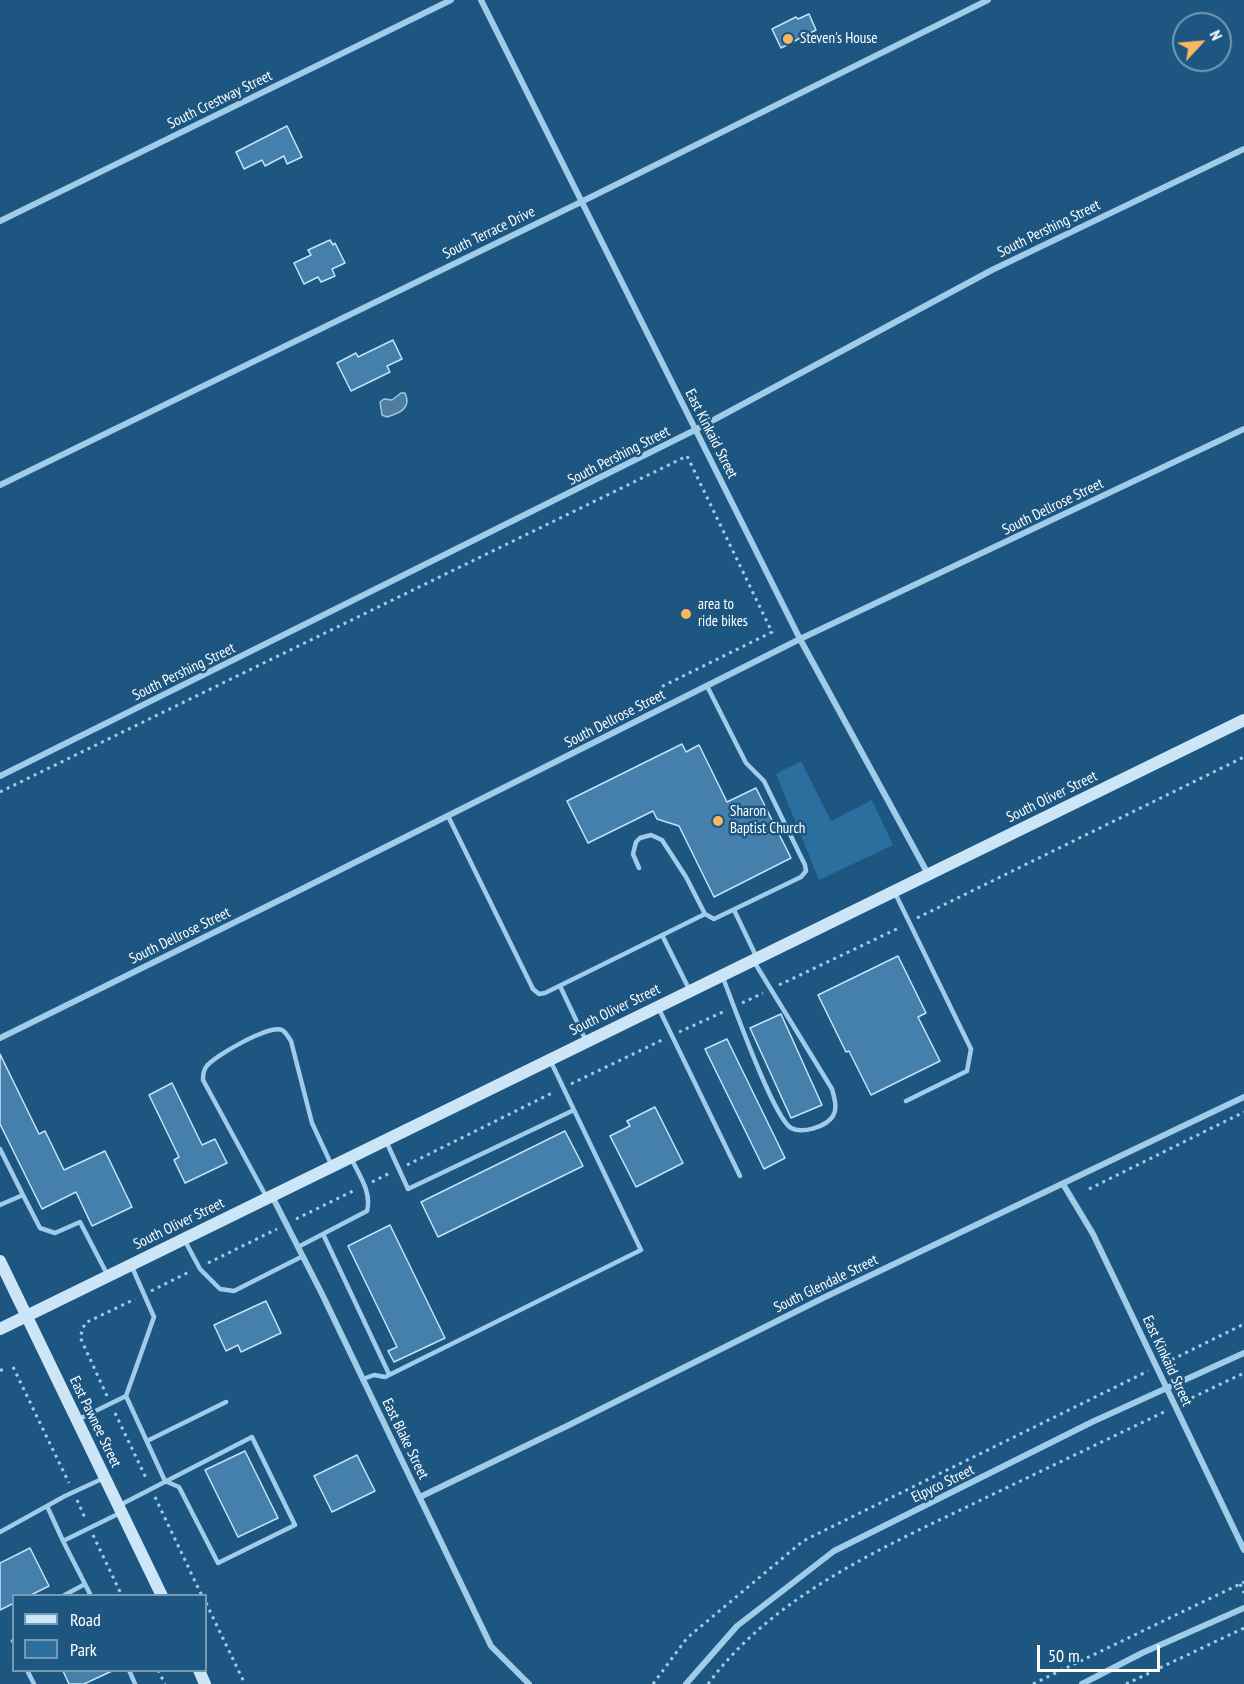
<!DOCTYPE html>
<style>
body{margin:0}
#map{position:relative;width:1244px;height:1684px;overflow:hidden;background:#1c5681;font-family:"PT Sans Narrow",sans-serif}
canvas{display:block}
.legend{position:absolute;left:12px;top:1594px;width:195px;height:78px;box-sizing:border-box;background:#1c5681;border:2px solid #779ab3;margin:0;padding:8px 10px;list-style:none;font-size:18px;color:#fff}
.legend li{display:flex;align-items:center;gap:12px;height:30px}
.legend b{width:30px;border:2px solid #779ab3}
.north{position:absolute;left:1172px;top:12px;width:60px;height:60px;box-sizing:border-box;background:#1c5681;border:2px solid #779ab3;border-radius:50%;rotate:64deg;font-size:16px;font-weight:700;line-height:24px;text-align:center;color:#fff}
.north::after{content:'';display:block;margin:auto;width:21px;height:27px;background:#fbb75d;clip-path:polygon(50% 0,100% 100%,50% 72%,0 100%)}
.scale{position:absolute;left:1037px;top:1645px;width:123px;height:27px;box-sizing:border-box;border:3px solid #fff;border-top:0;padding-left:8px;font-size:18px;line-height:21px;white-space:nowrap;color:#fff;-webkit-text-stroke:4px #1c5681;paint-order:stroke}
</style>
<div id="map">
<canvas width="1244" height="1684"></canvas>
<ul class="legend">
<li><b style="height:8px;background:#cce5f7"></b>Road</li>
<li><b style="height:16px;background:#2b6f9e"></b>Park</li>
</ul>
<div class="north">N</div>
<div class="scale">50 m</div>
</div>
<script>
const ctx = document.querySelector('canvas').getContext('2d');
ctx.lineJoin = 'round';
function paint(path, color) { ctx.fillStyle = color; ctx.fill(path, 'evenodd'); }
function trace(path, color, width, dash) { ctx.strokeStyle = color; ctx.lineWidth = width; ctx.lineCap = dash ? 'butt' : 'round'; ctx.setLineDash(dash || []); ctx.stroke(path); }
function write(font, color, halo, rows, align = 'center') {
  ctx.font = font + ' "PT Sans Narrow",sans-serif'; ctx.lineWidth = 5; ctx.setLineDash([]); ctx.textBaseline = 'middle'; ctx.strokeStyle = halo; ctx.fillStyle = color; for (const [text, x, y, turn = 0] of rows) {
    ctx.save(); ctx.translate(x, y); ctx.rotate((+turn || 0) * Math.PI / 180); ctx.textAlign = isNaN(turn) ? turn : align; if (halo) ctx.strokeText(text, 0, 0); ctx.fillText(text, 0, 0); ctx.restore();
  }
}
paint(new Path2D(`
 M801 761 831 821 872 800 893 845 819 880 776 774Z`), '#2b6f9e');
const water = new Path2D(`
 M401 393H405C412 408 400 413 387 417L382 415 380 402 384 399 392 400Z`);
paint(water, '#517c9b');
trace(water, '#93c9ec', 1.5);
const building = new Path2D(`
 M809 14 816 30 781 48 772 29 796 17 798 19Z
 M287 126 302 157 287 164 284 156 265 166 262 160 244 169 236 152Z
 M330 240 333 245 335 243 345 263 332 269 335 276 321 282 318 277 304 284 294 263 311 255 308 250Z
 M393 340 402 359 387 366 390 372 351 391 337 363 356 353 358 357Z
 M682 744 686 752 699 745 727 802 756 788 791 858 714 897 679 826 657 819 653 811 588 843 567 801Z
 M898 956 926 1013 918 1017 940 1061 871 1095 849 1051 846 1052 818 995Z
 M781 1014 822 1105 791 1118 750 1028Z
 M727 1039 785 1158 764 1169 705 1049Z
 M0 1054 39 1134 45 1131 64 1170 105 1151 132 1207 92 1226 76 1192 42 1209 0 1124Z
 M172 1083 202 1145 215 1139 227 1163 185 1183 174 1160 179 1157 149 1095Z
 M655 1107 683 1163 636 1187 610 1136 630 1126 627 1121Z
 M565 1131 583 1166 438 1237 421 1202Z
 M390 1225 445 1338 394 1362 388 1351 397 1347 348 1246Z
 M266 1301 281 1333 241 1352 238 1345 226 1351 214 1325Z
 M245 1451 278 1518 238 1537 205 1470Z
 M357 1455 375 1491 332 1512 314 1476Z
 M30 1548 49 1586 29 1596H14V1603L0 1610V1563Z
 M63 1671H112L84 1684H69Z`);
paint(building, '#4480ab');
trace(building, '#c5e3f7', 1.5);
trace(new Path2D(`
 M0 792 687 456 772 632 659 688
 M917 918 1244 757
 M779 985 901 927
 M742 1003 763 993
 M679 1032 725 1011
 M571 1084 662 1040
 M407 1165 554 1092
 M372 1182 390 1173
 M1089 1189 1244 1112
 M296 1219 355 1190
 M208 1263 277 1229
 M151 1291 191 1271
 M1165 1363 1244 1324
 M13 1367 69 1483
 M0 1370H7
 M107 1396 80 1337 85 1323 135 1299
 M1185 1401 1244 1373
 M115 1413 147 1480
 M155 1497 202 1596
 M77 1500 85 1518
 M93 1535 122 1596
 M1240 1584 1244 1593
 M206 1603 245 1684
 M158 1670 165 1684
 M653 1684 687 1638 803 1541 1148 1371
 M708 1684C771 1598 879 1549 973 1504 1037 1473 1102 1442 1166 1411
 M1033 1684 1244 1582
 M1126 1684 1244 1628`), '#a0ccea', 3, [3, 4.5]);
trace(new Path2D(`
 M448 816 533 989 539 994 545 993 705 914
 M639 868 633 854 636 842 640 838 651 835 662 840 686 877 705 914 714 919 801 877 806 871 805 865 764 781 746 763 707 686
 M895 893 971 1049 967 1071 906 1101
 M734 910 757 958
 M662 935 690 991
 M723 978C733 1003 773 1117 791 1128 802 1134 826 1127 833 1116 838 1108 834 1097 832 1089L753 960
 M560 986 586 1041
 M659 1009 740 1176
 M386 1141 408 1189 574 1110
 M0 1149 23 1195
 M267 1198 203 1080C203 1075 203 1071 206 1067 214 1056 270 1024 282 1030 286 1032 288 1037 291 1041L312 1123 332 1166
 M0 1205 23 1195 40 1228 55 1233 80 1222 107 1274
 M323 1234 389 1374
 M184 1239 200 1269 220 1289 234 1291 303 1256
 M298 1247 367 1211C372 1192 359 1175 351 1158
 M363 1379 374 1375 385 1377 641 1250 551 1062
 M77 1420 126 1396
 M147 1441 226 1402
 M120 1505 252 1437 295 1525 218 1563 179 1487 165 1481 126 1396 154 1317 132 1267
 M47 1506 63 1541 120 1513
 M0 1532 65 1496 104 1478
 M63 1541 85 1584
 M63 1596 85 1584 91 1596
 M13 1641 14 1642
 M27 1670 34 1684
 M129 1670 135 1684`), '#a0ccea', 4.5);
trace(new Path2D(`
 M481 0 800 639 928 874
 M0 221 451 0
 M0 485 581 202 988 0
 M0 776 695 430 992 270 1244 149
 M0 1038 294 893 800 639 1244 429
 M1063 1184 1093 1234 1244 1550
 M272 1196 322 1294 491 1646 529 1684
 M420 1497 569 1425 823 1298 1244 1097
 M686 1684 737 1626 834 1551 1092 1422 1244 1353
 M1082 1684 1142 1653 1244 1608`), '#a0ccea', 6);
trace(new Path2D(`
 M0 1261 162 1596
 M0 1329 1244 720
 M199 1670 205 1684`), '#cce5f7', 12);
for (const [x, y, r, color] of [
 [788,39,6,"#fbb75d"],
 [686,614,6,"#fbb75d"],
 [718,821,6,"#fbb75d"]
]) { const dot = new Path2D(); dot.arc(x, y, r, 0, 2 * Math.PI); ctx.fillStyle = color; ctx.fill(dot); trace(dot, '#1c5681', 2); }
write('15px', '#fff', '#1c5681', [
 ["Steven's House",800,39],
 ["area to",698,605],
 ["ride bikes",698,622],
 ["Sharon",730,812],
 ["Baptist Church",730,829]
], 'left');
write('15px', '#fff', '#1c5681', [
 ["South Crestway Street",220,100,-26],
 ["South Pershing Street",1049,229,-26],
 ["South Terrace Drive",489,233,-26],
 ["East Kinkaid Street",711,434,63],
 ["South Pershing Street",619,456,-27],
 ["South Dellrose Street",1053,507,-26],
 ["South Pershing Street",184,672,-26],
 ["South Dellrose Street",615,719,-27],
 ["South Oliver Street",1052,797,-26],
 ["South Dellrose Street",180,936,-26],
 ["South Oliver Street",615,1010,-26],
 ["South Oliver Street",179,1224,-26],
 ["South Glendale Street",826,1284,-26],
 ["East Kinkaid Street",1167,1361,65],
 ["East Pawnee Street",95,1422,64],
 ["East Blake Street",405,1439,64],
 ["Elpyco Street",943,1484,-26]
]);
</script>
